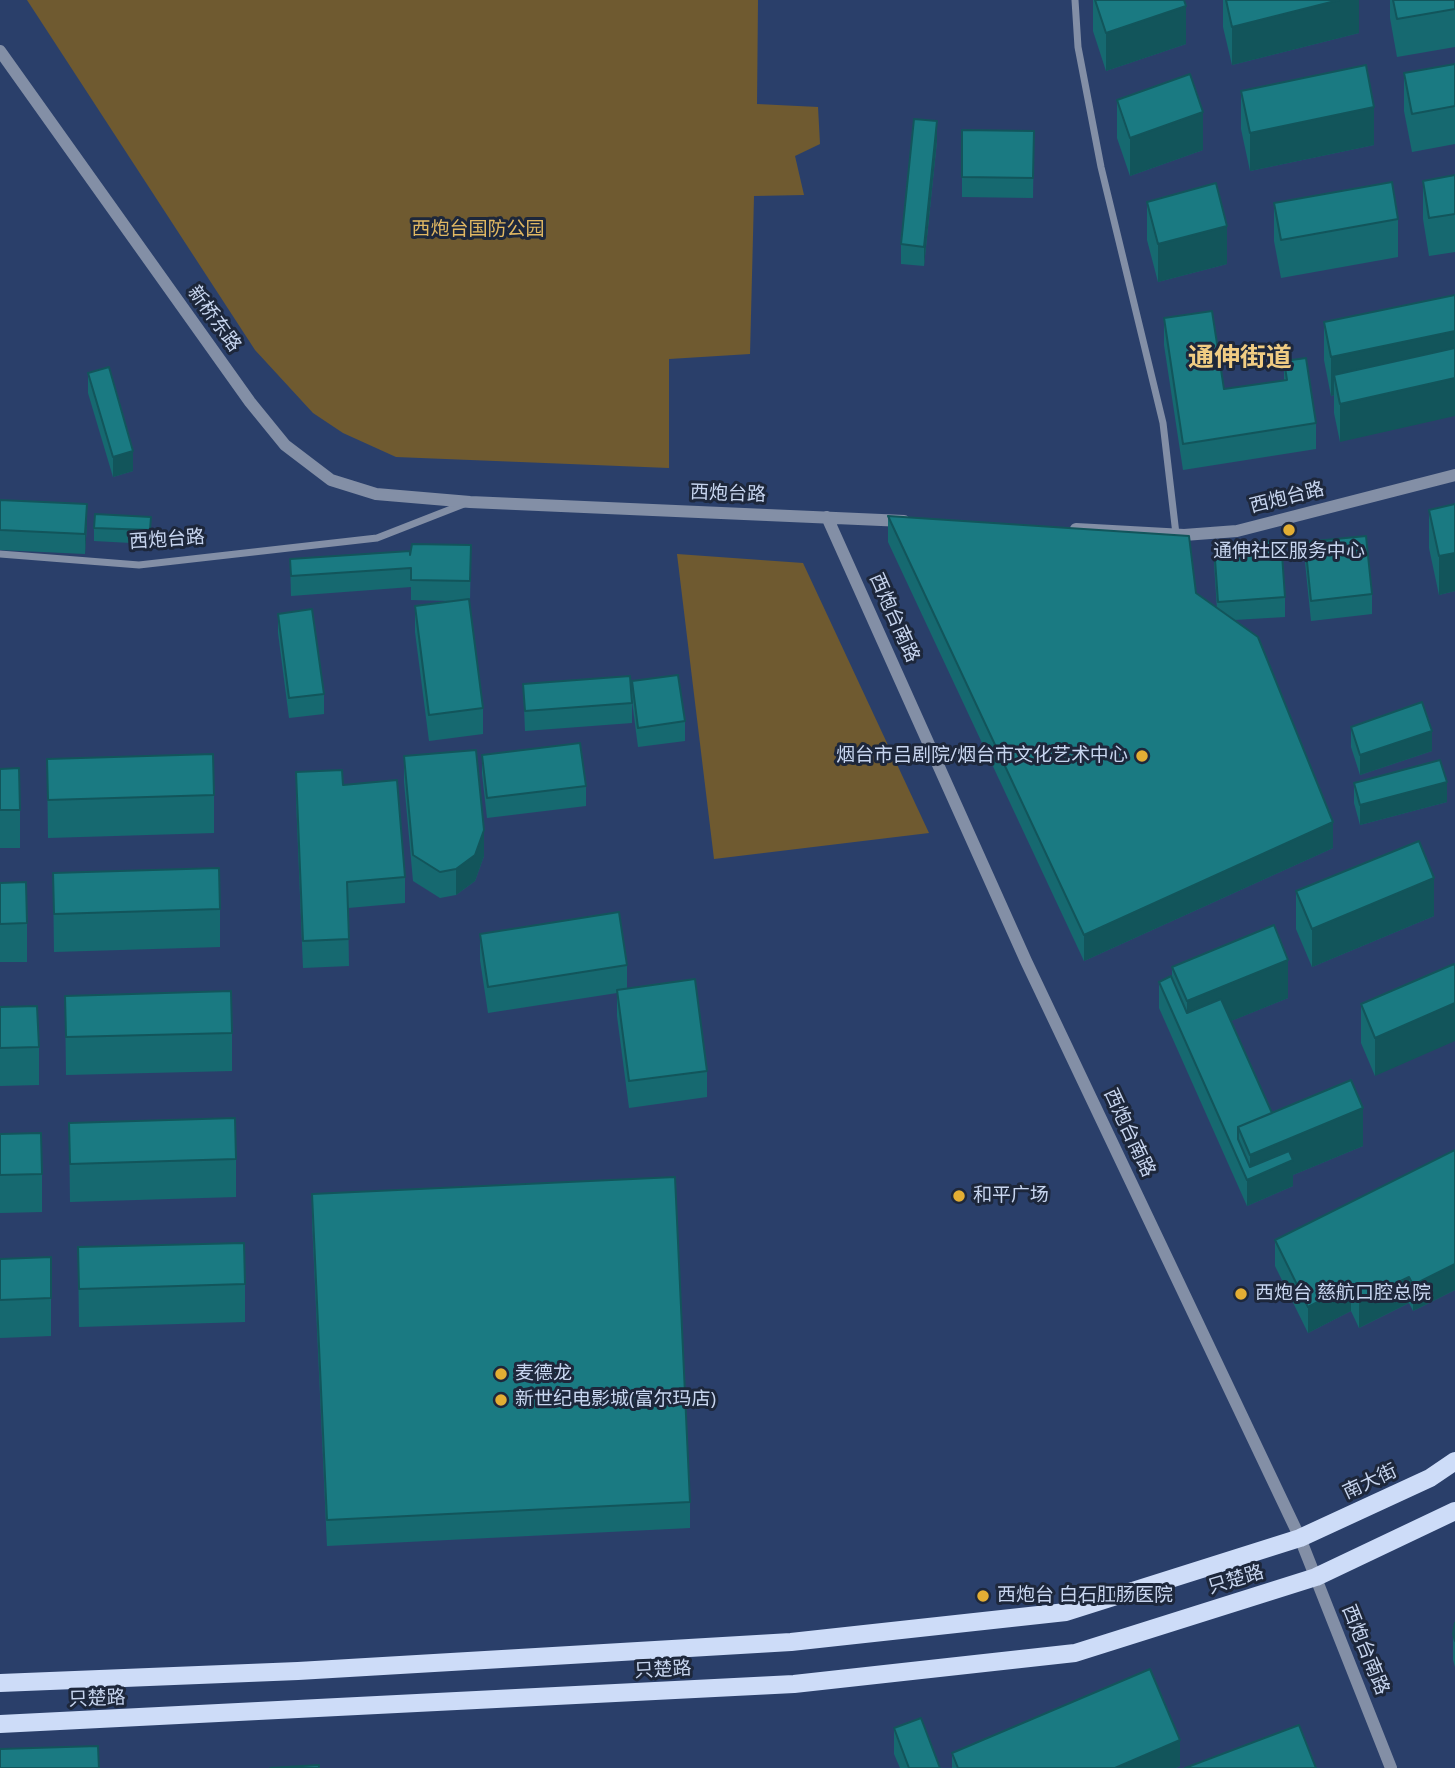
<!DOCTYPE html>
<meta charset="utf-8">
<style>
body{margin:0}
canvas{display:block;background:#2a3f6a}
</style>
<canvas width="1455" height="1768"></canvas>
<script>
const ctx = document.querySelector('canvas').getContext('2d');
ctx.lineJoin = 'round';
function paint(path, color) { ctx.fillStyle = color; ctx.fill(path, 'evenodd'); }
function trace(path, color, width, dash) { ctx.strokeStyle = color; ctx.lineWidth = width; ctx.lineCap = dash ? 'butt' : 'round'; ctx.setLineDash(dash || []); ctx.stroke(path); }
function write(font, color, halo, rows, align = 'center') {
  ctx.font = font + ' "Open Sans","Noto Sans SC",sans-serif'; ctx.lineWidth = 6; ctx.setLineDash([]); ctx.textBaseline = 'middle'; ctx.strokeStyle = halo; ctx.fillStyle = color; for (const [text, x, y, turn = 0] of rows) {
    ctx.save(); ctx.translate(x, y); ctx.rotate((+turn || 0) * Math.PI / 180); ctx.textAlign = isNaN(turn) ? turn : align; if (halo) ctx.strokeText(text, 0, 0); ctx.fillText(text, 0, 0); ctx.restore();
  }
}
paint(new Path2D(`
 M27 0H758L757 104 818 107 820 144 795 156 804 195 754 196 750 354 669 359V468L396 457 343 433 313 413 255 350Z
 M677 554 803 563 929 833 714 859Z`), '#6f5a30');
trace(new Path2D(`
 M1075 0 1078 47 1101 167 1163 423 1176 534
 M0 554 139 565 377 538 464 504`), '#838fa6', 7);
trace(new Path2D(`
 M0 51 250 402 285 445 331 480 376 494 470 502 904 521
 M827 517 1026 961 1300 1538 1391 1768
 M1076 529 1184 535 1237 531 1455 475`), '#838fa6', 12);
trace(new Path2D(`
 M0 1683 298 1671 791 1642 1066 1612 1300 1538 1430 1478 1455 1461
 M0 1724 794 1684 1075 1653 1316 1577 1455 1511`), '#cddcf8', 18);
paint(new Path2D(`
 M1093 0H1184L1186 44 1106 71 1093 31Z
 M1223 0H1359V33L1232 65 1223 27Z
 M1390 0H1455V47L1397 57 1390 18Z
 M1455 64V144L1412 152 1404 111V73Z
 M1241 91 1374 145 1250 171 1241 129Z
 M1117 100 1203 150 1130 176 1117 138Z
 M962 130 1034 131 1033 198 962 197Z
 M937 141 924 266 901 264V244Z
 M1455 175V252L1429 256 1423 219V181Z
 M1147 202 1227 264 1158 282 1147 240Z
 M1274 203 1398 219V257L1281 278 1274 241Z
 M1455 295 1340 442 1334 413V395L1331 396 1324 360V322Z
 M1164 318 1224 389 1284 380V361L1316 423V449L1183 470 1164 345Z
 M88 373 133 471 113 477 88 393Z
 M0 500 87 524 85 554 0 550Z
 M1455 504V591L1439 595 1429 548V510Z
 M888 516 1196 593 1217 609 1214 564V545L1285 597V617L1234 620 1333 848 1084 961 888 542Z
 M94 528 151 531 150 544 94 541Z
 M1305 542 1372 594V614L1311 621 1305 562Z
 M471 545 470 601H469L483 708V734L429 741 415 632V606L451 601 411 600V587L291 596 290 559 410 551Z
 M278 614 324 694V714L289 718 278 633Z
 M632 681 685 721V741L638 747 632 701Z
 M523 684 632 703V723L525 731Z
 M1351 727 1432 751 1360 775 1351 747Z
 M482 755 586 786V806L487 818 482 774Z
 M404 756 484 856 475 881 456 895 440 898 413 881 404 782Z
 M47 759 214 795V833L48 838Z
 M0 769 20 810V848H0Z
 M296 772 343 785 405 877V903L348 908 349 966 303 968 296 799Z
 M1354 783 1447 802 1360 825 1354 803Z
 M53 873 220 909V947L54 952Z
 M0 883 27 923V962H0Z
 M1296 891 1434 916 1312 967 1296 929Z
 M480 934 627 965V988L707 1071V1097L629 1108 617 1016V993L488 1013 480 960Z
 M1454 964 1375 1076 1361 1043V1004Z
 M1172 967 1288 998 1231 1021 1272 1113 1363 1146 1293 1175V1186L1247 1206 1159 1008V982L1172 979Z
 M65 996 232 1033V1071L66 1075Z
 M0 1007 39 1047V1085L0 1086Z
 M69 1123 236 1159V1197L70 1202Z
 M0 1134 42 1174V1212L0 1213Z
 M1455 1150V1290L1413 1311 1409 1303 1359 1328 1351 1311 1308 1333 1275 1266V1240Z
 M312 1194 690 1502V1528L327 1546 312 1221Z
 M78 1247 245 1284V1322L79 1327Z
 M0 1259 51 1298V1336L0 1338Z
 M1455 1623V1667L1453 1660V1634Z
 M894 1728 940 1768H900L894 1754Z
 M952 1753 1180 1766 1176 1768H952Z`), '#166970');
paint(new Path2D(`
 M1339 0H1359V33L1232 65V27Z
 M1186 6V44L1106 71V33Z
 M1374 107V145L1250 171V133Z
 M1203 112V150L1130 176V138Z
 M937 121V141L924 266V247Z
 M1227 226V264L1158 282V244Z
 M1455 331V370L1334 375V395L1331 396V357Z
 M1455 378V416L1340 442V404Z
 M133 451V471L113 477V457Z
 M87 504V524L85 554V534Z
 M1455 553V591L1439 595V556Z
 M1432 731V751L1360 775V755Z
 M1447 782V802L1360 825V805Z
 M1333 822V848L1084 961V935Z
 M484 830V856L475 881 456 895V869Z
 M1434 878V916L1312 967V929Z
 M1288 960V998L1187 1039V1001Z
 M1455 1003V1041L1375 1076V1038Z
 M1363 1108V1146L1293 1175V1186L1247 1206V1180L1250 1179V1155Z
 M1455 1264V1290L1413 1311V1285Z
 M1409 1277V1303L1359 1328V1301Z
 M1351 1285V1311L1308 1333V1307Z
 M1180 1740V1766L1176 1768H1115Z`), '#12555b');
const building = new Path2D(`
 M1095 0H1184L1186 6 1106 33Z
 M1226 0H1339L1232 27Z
 M1393 0H1455V9L1397 19Z
 M1455 64V106L1412 114 1404 73Z
 M1366 65 1374 107 1250 133 1241 91Z
 M1190 74 1203 112 1130 138 1117 100Z
 M914 119 937 121 924 247 901 244Z
 M962 130 1034 131 1033 178 962 177Z
 M1455 175V214L1429 218 1423 181Z
 M1392 182 1398 219 1281 240 1274 203Z
 M1216 183 1227 226 1158 244 1147 202Z
 M1455 295V331L1331 357 1324 322Z
 M1212 311 1224 389 1287 380 1284 361 1306 358 1316 423 1183 444 1164 318Z
 M1455 348V378L1340 404 1334 375Z
 M109 367 133 451 113 457 88 373Z
 M0 500 87 504 85 534 0 530Z
 M1455 504V553L1439 556 1429 510Z
 M95 514 151 517 150 530 94 528Z
 M888 516 1189 536 1196 593 1258 637 1333 822 1084 935Z
 M1366 536 1372 594 1311 601 1305 542Z
 M1281 540 1285 597 1218 602 1214 545Z
 M412 544 471 545 470 581 411 580V568L291 576 290 559 410 551V555Z
 M469 599 483 708 429 715 415 606Z
 M312 609 324 694 289 698 278 614Z
 M678 675 685 721 638 728 632 681Z
 M630 676 632 703 525 711 523 684Z
 M1422 702 1432 731 1360 755 1351 727Z
 M580 743 586 786 487 798 482 755Z
 M476 750 484 830 475 855 456 869 440 872 413 855 404 756Z
 M213 754 214 795 48 800 47 759Z
 M1440 760 1447 782 1360 805 1354 783Z
 M19 768 20 810H0V769Z
 M342 770 343 785 397 780 405 877 347 882 349 939 303 941 296 772Z
 M1419 841 1434 878 1312 929 1296 891Z
 M219 868 220 909 54 914 53 873Z
 M26 882 27 923 0 924V883Z
 M619 912 627 965 488 987 480 934Z
 M1274 925 1288 960 1187 1001 1172 967Z
 M1454 964 1455 966V1003L1375 1038 1361 1004Z
 M1171 976 1187 1013 1221 999 1272 1113 1238 1127V1139L1250 1167 1289 1151 1293 1160 1247 1180 1159 982Z
 M695 979 707 1071 629 1081 617 990Z
 M231 991 232 1033 66 1037 65 996Z
 M37 1006 39 1047 0 1048V1007Z
 M1351 1080 1363 1108 1250 1155 1238 1127Z
 M235 1118 236 1159 70 1164 69 1123Z
 M41 1133 42 1174 0 1175V1134Z
 M1455 1150V1264L1413 1285 1409 1277 1359 1301 1351 1285 1308 1307 1275 1240Z
 M675 1177 690 1502 327 1520 312 1194Z
 M244 1243 245 1284 79 1289 78 1247Z
 M51 1257V1298L0 1300V1259Z
 M1455 1623V1641L1453 1634Z
 M1150 1669 1180 1740 1115 1768H958L952 1753Z
 M921 1718 940 1768H909L894 1728Z
 M1299 1725 1316 1768H1185Z
 M98 1746 99 1768H0V1749Z
 M319 1765V1768H270Z`);
paint(building, '#1a7a82');
trace(building, '#12555b', 2);
for (const [x, y, r, color] of [
 [1289,530,7,"#e3ae34"],
 [1142,756,7,"#e3ae34"],
 [959,1196,7,"#e3ae34"],
 [1241,1294,7,"#e3ae34"],
 [501,1374,7,"#e3ae34"],
 [501,1400,7,"#e3ae34"],
 [983,1596,7,"#e3ae34"]
]) { const dot = new Path2D(); dot.arc(x, y, r, 0, 2 * Math.PI); ctx.fillStyle = color; ctx.fill(dot); trace(dot, '#1d273b', 2.5); }
write('19px', '#e1b863', '#1d273b', [
 ["西炮台国防公园",478,230]
]);
write('19px', '#c7d5ef', '#1d273b', [
 ["新桥东路",214,319,54],
 ["西炮台路",728,494,2],
 ["西炮台路",1287,498,-14],
 ["西炮台路",167,540,-4],
 ["西炮台南路",894,618,66],
 ["西炮台南路",1129,1133,65],
 ["南大街",1370,1482,-25],
 ["只楚路",1236,1580,-17],
 ["西炮台南路",1365,1650,68],
 ["只楚路",663,1670,-3],
 ["只楚路",97,1699,-2]
]);
write('19px', '#c7d5ef', '#1d273b', [
 ["通伸社区服务中心",1289,552,"center"],
 ["烟台市吕剧院/烟台市文化艺术中心",1128,756,"right"],
 ["和平广场",973,1196],
 ["西炮台 慈航口腔总院",1255,1294],
 ["麦德龙",515,1374],
 ["新世纪电影城(富尔玛店)",515,1400],
 ["西炮台 白石肛肠医院",997,1596]
], 'left');
write('bold 26px', '#f0cc83', '#1d273b', [
 ["通伸街道",1240,359]
]);
</script>
